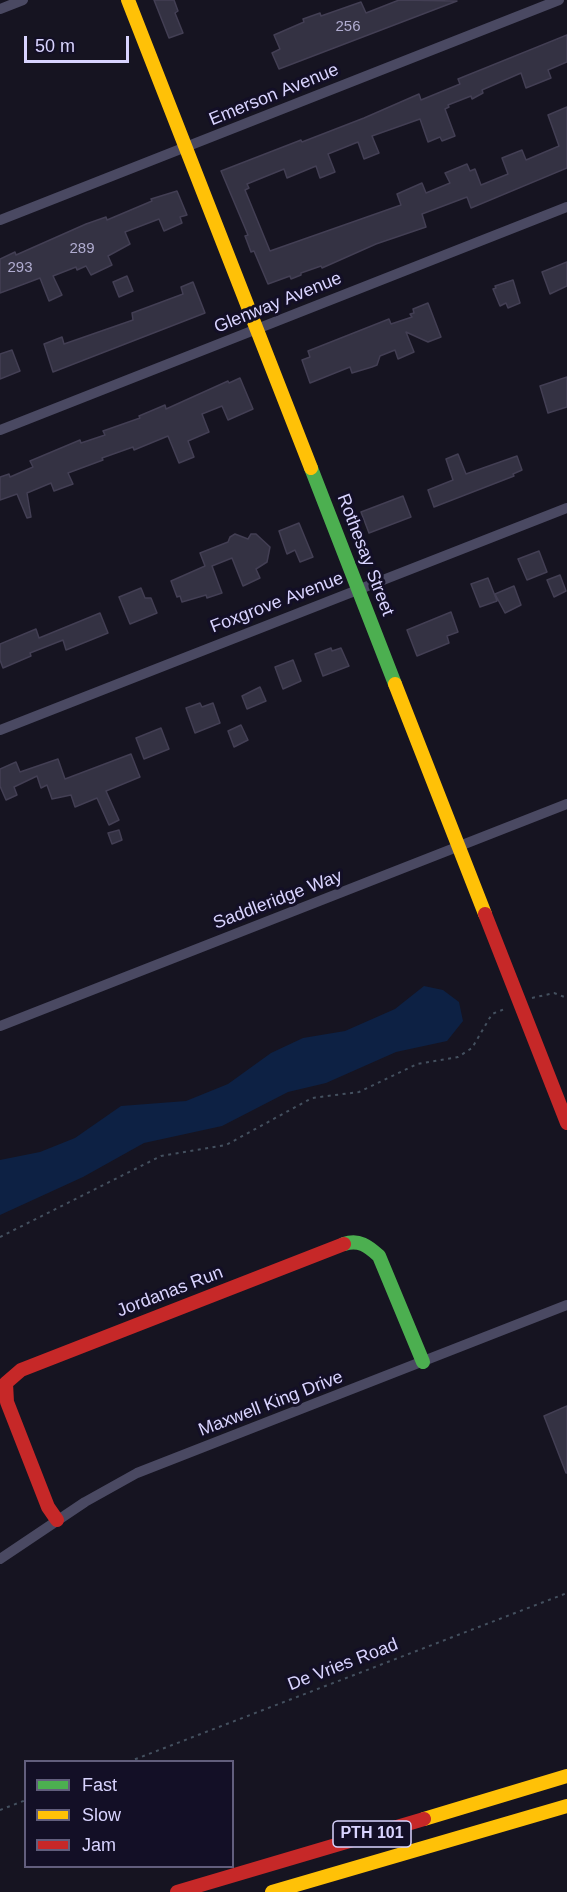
<!DOCTYPE html>
<style>
body{margin:0}
#map{position:relative;width:567px;height:1892px;overflow:hidden;background:#161421;font-family:Arial,sans-serif}
canvas{display:block}
.legend{position:absolute;left:24px;top:1760px;width:210px;height:108px;box-sizing:border-box;background:#130f26;border:2px solid #625e7d;margin:0;padding:8px 10px;list-style:none;font-size:18px;color:#d9d4ff}
.legend li{display:flex;align-items:center;gap:12px;height:30px}
.legend b{width:30px;border:2px solid #625e7d}
.scale{position:absolute;left:24px;top:36px;width:105px;height:27px;box-sizing:border-box;border:3px solid #d9d4ff;border-top:0;padding-left:8px;font-size:18px;line-height:21px;white-space:nowrap;color:#d9d4ff;-webkit-text-stroke:4px #130f26;paint-order:stroke}
</style>
<div id="map">
<canvas width="567" height="1892"></canvas>
<ul class="legend">
<li><b style="height:8px;background:#4caf50"></b>Fast</li>
<li><b style="height:8px;background:#ffc107"></b>Slow</li>
<li><b style="height:8px;background:#c62828"></b>Jam</li>
</ul>
<div class="scale">50 m</div>
</div>
<script>
const ctx = document.querySelector('canvas').getContext('2d');
ctx.lineJoin = 'round';
function paint(path, color) { ctx.fillStyle = color; ctx.fill(path, 'evenodd'); }
function trace(path, color, width, dash) { ctx.strokeStyle = color; ctx.lineWidth = width; ctx.lineCap = dash ? 'butt' : 'round'; ctx.setLineDash(dash || []); ctx.stroke(path); }
function write(font, color, halo, rows, align = 'center') {
  ctx.font = font + ' Arial,sans-serif'; ctx.lineWidth = 6; ctx.setLineDash([]); ctx.textBaseline = 'middle'; ctx.strokeStyle = halo; ctx.fillStyle = color; for (const [text, x, y, turn = 0] of rows) {
    ctx.save(); ctx.translate(x, y); ctx.rotate((+turn || 0) * Math.PI / 180); ctx.textAlign = isNaN(turn) ? turn : align; if (halo) ctx.strokeText(text, 0, 0); ctx.fillText(text, 0, 0); ctx.restore();
  }
}
paint(new Path2D(`
 M424 986 443 990 459 1002 463 1021 447 1041 396 1052 326 1083 288 1092 222 1126 144 1143 83 1177 0 1215V1160L40 1152 75 1138 121 1106 186 1101 228 1084 271 1053 303 1038 345 1031 395 1009Z`), '#0d2144');
const building = new Path2D(`
 M154 0H174L178 11 175 13 183 33 169 38Z
 M399 0 457 1 279 69 272 53 280 49 274 35 304 22 303 19 320 13 321 16 361 2 366 13Z
 M567 35V62L548 70 551 78 526 88 521 73 482 90 483 93 472 99 471 96 448 105 449 107 445 109 455 136 442 141 440 137 428 142 420 119 372 136 379 153 364 159 358 142 328 154 335 172 320 178 316 166 287 178 284 169 247 184 249 188 245 190 270 251 401 205 397 194 422 183 426 193 450 183 445 173 467 164 470 171 475 169 481 185 508 174 502 158 522 150 526 160 559 146 548 115 567 107V168L471 208 467 197 422 214 426 227 376 244 322 268 321 266 301 273V275L291 279 290 276 268 284 254 251 251 252 245 236 248 235 221 171 301 140 302 142 364 118 419 94 421 100 460 84 458 79Z
 M177 191 187 215 180 217 182 223 164 231 159 219 125 232 130 244 108 256 112 265 91 275 86 266 77 270 76 267 53 276 62 295 49 301 40 278 0 293V259L15 252 16 255 86 224 106 217 107 220 152 201 151 199Z
 M567 262V286L550 294 542 272Z
 M127 276 133 291 119 297 113 282Z
 M513 280 520 303 508 308 506 303 500 306 493 289 496 288 495 286Z
 M193 282 205 313 53 372 44 344 62 337 64 344 133 320 132 313 183 294 181 287Z
 M428 303 441 337 428 342 406 332 414 352 398 359 395 350 380 356 377 365 372 367 352 373 350 367 310 383 302 360 310 357 308 351 389 319 391 324 412 317 410 314 414 313 413 309Z
 M12 350 20 371 0 379V354Z
 M567 377V407L548 413 540 386Z
 M240 378 253 409 228 420 222 406 202 414 209 432 188 441 194 457 179 463 168 436 134 450 133 447 102 458 103 460 68 473 73 484 54 491 51 483 27 493 31 517 27 518 17 494 0 500V477L9 474 10 477 33 467 30 461 80 440 81 443 105 435 103 431 140 418 139 416 165 405 166 409 228 381 229 383Z
 M458 454 466 474 517 456 522 470 513 474 514 476 434 507 428 490 453 480 446 459Z
 M403 496 411 517 369 533 361 512Z
 M299 523 313 557 300 562 295 550 287 554 279 531Z
 M235 534 248 539 251 534H256L270 547 267 562 256 569 260 578 243 586 232 558 212 566 222 593 207 598 206 595 182 602 180 596 177 597 171 581 205 566 200 553 228 542 230 537Z
 M539 551 547 572 527 580 518 559Z
 M560 575 566 591 554 597 547 580Z
 M488 578 497 601 480 607 471 584Z
 M514 586 521 605 505 613 495 594Z
 M141 588 145 598H151L157 613 130 624 119 597Z
 M451 612 458 632 447 636 449 643 417 656 407 630Z
 M100 613 108 633 66 650 63 640 30 653 31 656 3 668 0 660V644L36 629 39 638Z
 M331 648 332 651 341 648 349 666 323 676 315 654Z
 M293 660 301 681 283 689 275 667Z
 M260 687 266 701 247 709 242 696Z
 M200 703 202 707 213 703 220 723 195 733 186 708Z
 M241 725 248 740 234 747 228 731Z
 M161 728 169 749 144 759 136 738Z
 M131 754 140 777 106 791 119 820 109 825 97 798 75 807 71 795 52 799 47 785 41 788 37 776 14 787 17 795 6 800 0 786V769L16 762 20 772 58 759 65 779Z
 M119 830 122 840 112 844 108 833Z
 M567 1406V1473H566L544 1416Z`);
paint(building, '#343243');
trace(building, '#433f54', 1.5);
trace(new Path2D(`
 M532 998 554 993 567 998
 M0 1237 161 1156 226 1145 312 1098 359 1092 417 1064 458 1057 472 1048 492 1014 507 1008
 M128 1762 567 1593
 M0 1810 26 1800`), '#44505f', 2, [3, 4.5]);
trace(new Path2D(`
 M0 9 23 0
 M0 220 559 0
 M0 430 567 207
 M0 730 567 508
 M0 1026 567 804
 M0 1559 85 1502 137 1473 567 1305`), '#4a4962', 10);
trace(new Path2D(`
 M311 468 395 684
 M344 1244C359 1239 368 1246 379 1256L423 1362`), '#4caf50', 14);
trace(new Path2D(`
 M128 0 311 468
 M395 684 485 914
 M424 1819 567 1776
 M272 1892 567 1806`), '#ffc107', 14);
trace(new Path2D(`
 M485 914 567 1123
 M57 1520 48 1507 7 1402 6 1383 21 1370 344 1244
 M177 1892 424 1819`), '#c62828', 14);
write('15px', '#b0acd0', null, [
 ["256",348,27],
 ["289",82,249],
 ["293",20,268]
]);
for (const [x, y, w] of [
 [372,1834,78]
]) { const box = new Path2D(); box.roundRect(x - w / 2, y - 13, w, 26, 4.5); ctx.fillStyle = '#130f26'; ctx.fill(box); trace(box, '#d9d4ff', 1.5); }
write('bold 16px', '#d9d4ff', null, [
 ["PTH 101",372,1834]
]);
write('18px', '#d9d4ff', '#130f26', [
 ["Emerson Avenue",274,95,-22],
 ["Glenway Avenue",278,303,-22],
 ["Rothesay Street",365,555,69],
 ["Foxgrove Avenue",277,603,-21],
 ["Saddleridge Way",278,900,-21],
 ["Jordanas Run",170,1292,-21],
 ["Maxwell King Drive",271,1404,-21],
 ["De Vries Road",343,1665,-21]
]);
</script>
